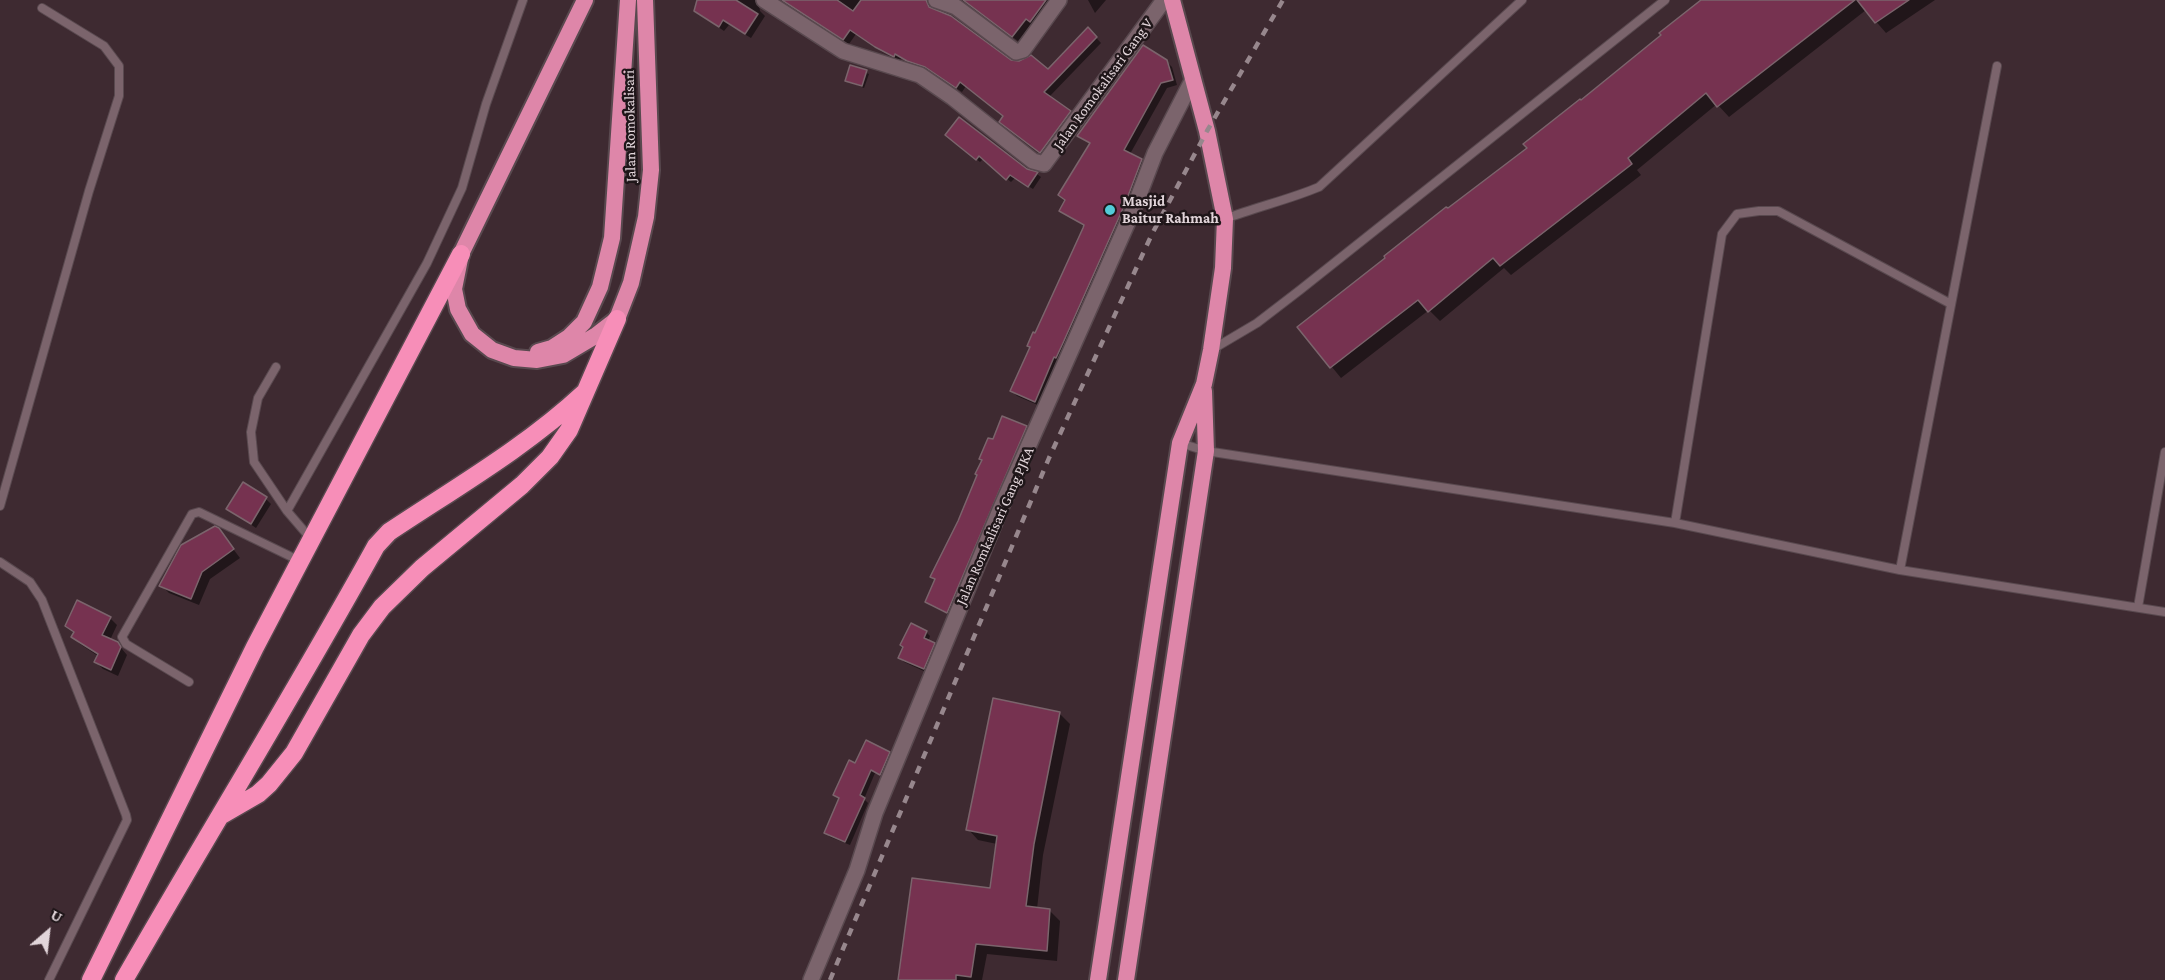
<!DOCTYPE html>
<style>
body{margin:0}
#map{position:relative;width:2165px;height:980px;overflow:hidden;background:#3e2a31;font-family:"Crimson Pro",serif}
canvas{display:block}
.north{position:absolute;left:18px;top:902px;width:60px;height:60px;-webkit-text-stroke:4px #1f1619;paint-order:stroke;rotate:28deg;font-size:16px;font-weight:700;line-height:24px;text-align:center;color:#e2d5da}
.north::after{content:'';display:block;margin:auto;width:21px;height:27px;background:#e2d5da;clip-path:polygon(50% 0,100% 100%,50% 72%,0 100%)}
</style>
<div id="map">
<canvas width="2165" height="980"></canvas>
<div class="north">U</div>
</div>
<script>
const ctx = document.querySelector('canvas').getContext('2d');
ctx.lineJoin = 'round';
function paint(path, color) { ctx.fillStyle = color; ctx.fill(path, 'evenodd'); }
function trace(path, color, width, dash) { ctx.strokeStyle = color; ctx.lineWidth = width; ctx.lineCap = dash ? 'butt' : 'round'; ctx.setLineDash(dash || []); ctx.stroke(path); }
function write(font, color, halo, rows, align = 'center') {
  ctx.font = font + ' "Crimson Pro",serif'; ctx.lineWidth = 5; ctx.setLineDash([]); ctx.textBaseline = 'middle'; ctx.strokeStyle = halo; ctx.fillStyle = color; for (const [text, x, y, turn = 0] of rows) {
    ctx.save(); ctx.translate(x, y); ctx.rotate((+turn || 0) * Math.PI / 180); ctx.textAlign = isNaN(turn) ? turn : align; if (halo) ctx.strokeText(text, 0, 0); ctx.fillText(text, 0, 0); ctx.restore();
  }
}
paint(new Path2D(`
 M698 0H762L759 5 760 11 765 16 751 38 729 25 724 31 702 16 696 11Z
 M780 0H934L932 2V10L1013 63 1048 71 1088 29 1101 43 1049 97 1075 117 1046 157 1006 127 1005 117 966 86 962 92 932 72 913 65 901 58 900 61 882 52 856 34 849 44Z
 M957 0H1055L1036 26 1032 23 1018 41 966 3Z
 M1088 0H1106L1095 13Z
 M1703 0H1935L1886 33 1866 10 1729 117 1717 104 1637 170 1641 175 1511 275 1504 268 1440 321 1429 310 1341 378 1299 327 1529 148Z
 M1166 61 1172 67 1177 85 1167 88 1130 154 1141 160 1147 166 1040 406 1017 396 1012 391 1085 227 1061 210 1065 201 1060 195 1091 144 1079 135Z
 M851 67 869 74 864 88 847 81Z
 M950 139 1037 174 1041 177 1033 189 1015 178 1011 182 983 159 980 162Z
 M1026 427 1031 431 952 616 931 606 926 602 936 580 932 576 960 522 994 441Z
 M266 499 271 504 256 528 228 509Z
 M218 529 240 558 210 579 199 605 169 593 161 585Z
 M78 602 110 618 117 625 110 640 117 643 127 655 118 676 103 669 96 662 98 656 80 644 73 637 75 634 67 626Z
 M926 632 930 636 928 642 938 649 928 673 904 662 900 658 905 647Z
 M1059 713 1070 724 1043 855 1037 909 1050 911 1060 921 1057 961 987 954 982 980H899L991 890 997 844 978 840 968 829Z
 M889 753 893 757 884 777 875 773 864 799 868 803 850 845 830 837 826 833 839 798 835 794 856 765Z`), '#0007');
const building = new Path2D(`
 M697 0H736L758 14 745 34 723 20 719 27 694 11Z
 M782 0H837L853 11 861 0H926L929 7 951 16 1011 60 1019 61 1031 55 1048 69 1088 27 1097 37 1044 92 1071 111 1040 153 999 122 1003 116 960 82 956 88 925 67 907 61 895 54 894 57 875 47 850 30 843 40Z
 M963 0H1046L1030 22 1026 19 1012 37Z
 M1701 0H1855L1717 107 1706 93 1628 158 1632 164 1500 266 1493 258 1428 312 1418 300 1330 368 1297 327 1385 258 1384 256 1446 207 1448 208 1527 148 1523 144 1580 99 1581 100 1661 35 1659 33Z
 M1857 0H1909L1875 23Z
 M1143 45 1167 60 1173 80 1161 83 1124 150 1142 159 1125 204 1063 343 1056 358 1054 357 1035 402 1010 391 1030 347 1027 346 1033 332 1035 333 1083 228 1084 225 1059 211 1065 200 1058 195 1090 143 1077 136Z
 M850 65 867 70 862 86 845 81Z
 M959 117 1027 169 1038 172 1028 187 1010 175 1006 180 979 156 976 160 945 135Z
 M1002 416 1027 426 947 613 925 602 935 579 930 577 958 521 977 475 975 474 982 460 979 459 988 438 993 439Z
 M243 482 267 497 251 524 226 509Z
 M215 526 219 528 234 549 202 572 191 599 159 586 181 545Z
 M77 600 111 617 102 635 118 642 121 647 111 670 94 662 98 654 71 637 74 632 65 626Z
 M911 623 927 631 924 638 935 643 924 669 898 658 903 647 900 645Z
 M993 698 1060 712 1034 844 1026 906 1050 909 1047 951 976 944 971 977 956 975V980H898L912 878 990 888 997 836 966 830Z
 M866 740 890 752 880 775 871 770 860 795 865 798 845 842 824 833 839 798 833 795 849 760 855 763Z`);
paint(building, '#763250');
trace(building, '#7b646c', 1.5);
const service = new Path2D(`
 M1225 219C1256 207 1288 200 1319 187L1522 0
 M1213 349 1257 323 1300 290 1665 0
 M276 367 258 398 251 432 254 462 287 511 311 539
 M1180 443 1206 451 1675 523 1900 570 2165 612
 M0 506 89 191 119 96V66L104 46 42 8
 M287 511 427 263 462 188 486 104 523 0
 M1675 523 1722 234 1737 214 1759 211H1778L1951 304
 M0 562 30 582 42 600 126 815 127 820 49 980
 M1900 570 1997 66
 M2138 607 2165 452
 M189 682 126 644 122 637 192 514 199 512 300 561`);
const minor = new Path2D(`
 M764 0 843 51 920 75 952 97 1033 161 1044 164 1164 0
 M936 0 956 7 1016 52 1023 50 1059 0
 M811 980 857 870 875 813 1000 510 1134 208 1155 153 1193 79`);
const trunk = new Path2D(`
 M585 0 461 254 454 289 458 309 472 334 492 350 514 358 537 360 563 355 595 336 617 319 631 283 646 217 651 170 645 0
 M538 352 552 348 569 337 584 322 600 287 612 238 628 0
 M1098 980 1180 443 1204 384 1211 350 1223 268 1225 219 1207 131 1172 0
 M1126 980 1206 451 1204 391`);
const motorway = new Path2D(`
 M220 816 258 794 269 784 294 753 361 635 382 607 422 568 522 485 550 457 569 430 617 319
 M91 980 255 647 461 254
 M124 980C207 835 295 693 376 546L389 532C455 488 526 447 584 393`);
trace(service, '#59494f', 10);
trace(minor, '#59494f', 18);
trace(trunk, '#59494f', 20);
trace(motorway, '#59494f', 21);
trace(service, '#7b646c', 8);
trace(minor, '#7b646c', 15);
trace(trunk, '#de86a9', 16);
trace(motorway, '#f78eb8', 18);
trace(new Path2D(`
 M830 980 1049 458 1152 234 1207 131 1283 0`), '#97878d', 4.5, [8, 8]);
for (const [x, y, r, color] of [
 [1110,210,6,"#52cbd8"]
]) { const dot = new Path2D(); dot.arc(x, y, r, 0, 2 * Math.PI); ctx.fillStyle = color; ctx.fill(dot); trace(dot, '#1f1619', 2); }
write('15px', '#e2d5da', '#1f1619', [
 ["Jalan Romokalisari Gang V",1103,84,-54],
 ["Jalan Romokalisari",630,126,-91],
 ["Jalan Romkalisari Gang PJKA",995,526,-66]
]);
write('bold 15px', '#e2d5da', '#1f1619', [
 ["Masjid",1122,201],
 ["Baitur Rahmah",1122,218]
], 'left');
</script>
